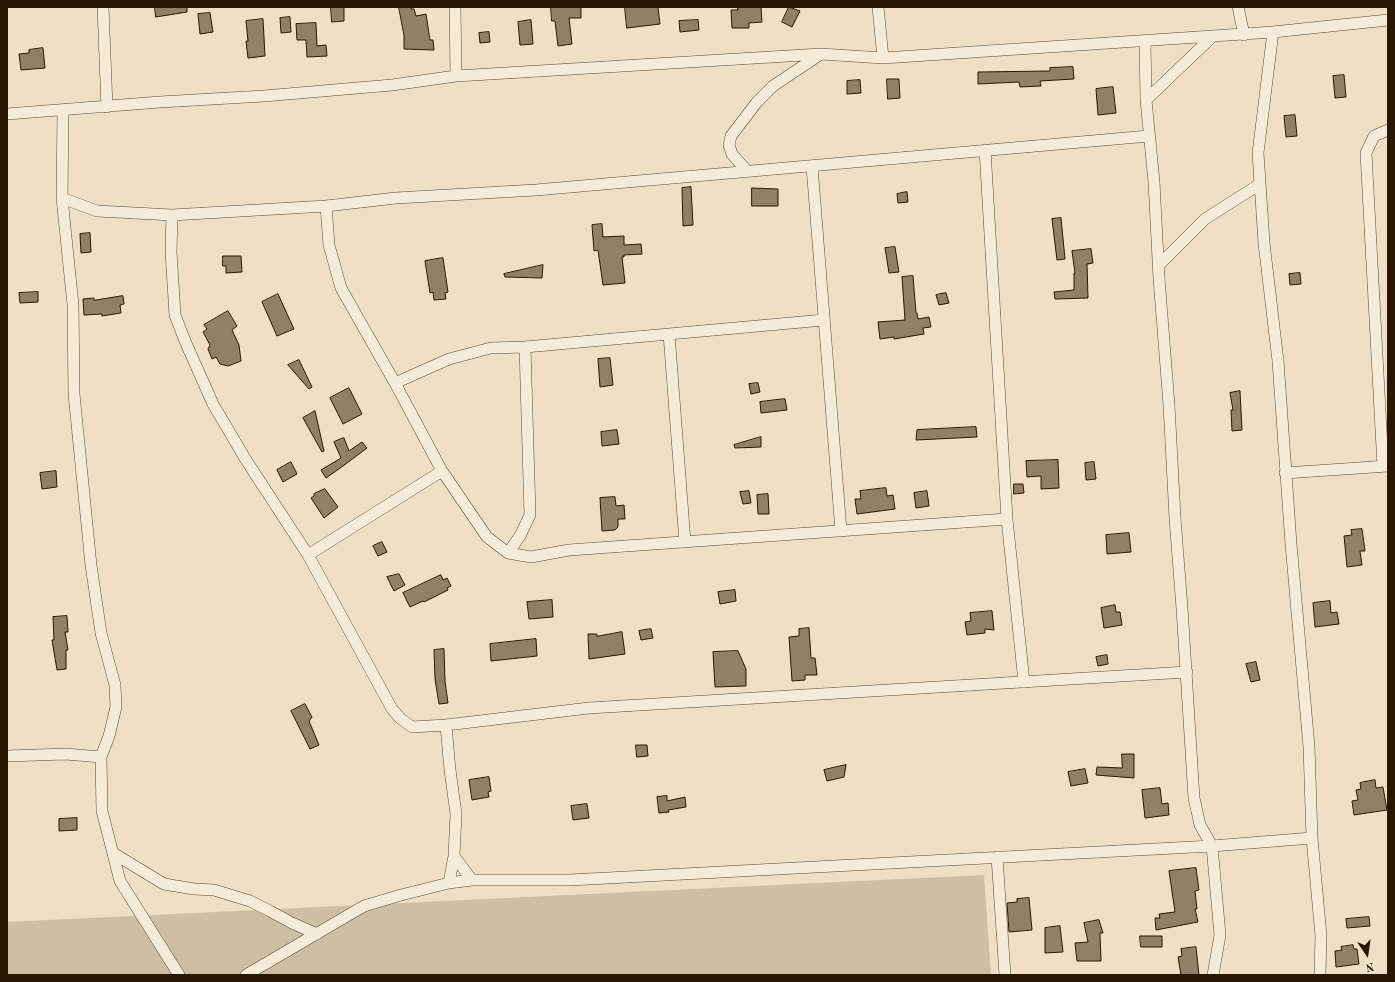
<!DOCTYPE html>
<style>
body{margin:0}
#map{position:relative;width:1395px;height:982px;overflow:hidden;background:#efe0c5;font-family:"Old Standard TT",serif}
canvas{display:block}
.frame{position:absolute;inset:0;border:8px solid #291702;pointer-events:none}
.north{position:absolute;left:1347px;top:934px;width:40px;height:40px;-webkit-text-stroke:3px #f5ebd9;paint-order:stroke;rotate:167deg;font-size:11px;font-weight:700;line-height:16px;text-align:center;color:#291702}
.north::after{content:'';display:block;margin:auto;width:14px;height:18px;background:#291702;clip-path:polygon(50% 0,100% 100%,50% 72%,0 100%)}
</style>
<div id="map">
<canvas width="1395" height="982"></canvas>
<div class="frame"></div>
<div class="north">N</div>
</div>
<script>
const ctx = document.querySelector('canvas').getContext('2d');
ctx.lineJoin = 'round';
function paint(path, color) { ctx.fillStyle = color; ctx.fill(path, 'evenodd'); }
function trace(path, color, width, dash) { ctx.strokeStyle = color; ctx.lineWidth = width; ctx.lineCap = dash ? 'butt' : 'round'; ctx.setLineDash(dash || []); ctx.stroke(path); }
paint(new Path2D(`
 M984 875 991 975H7V922Z`), '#cdbea4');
const building = new Path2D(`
 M155 7H187V12L156 17Z
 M331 7H344V21L332 22Z
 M399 7H411V9H414L416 16 426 14 430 40H433L434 50 404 49V36Z
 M551 7H581V18H569L572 44 558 46 555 21H552Z
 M625 7H658L660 24 627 28Z
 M737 7H761L762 22 749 23V28H732L731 10H738Z
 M789 7 800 11 792 27 782 22Z
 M210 13 213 32 200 34 198 14Z
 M290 17 291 32 281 33 280 18Z
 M263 19 265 56 248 58 246 41H248L246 21Z
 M531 20 533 44 520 45 518 22Z
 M698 20 699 30 680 32 679 21Z
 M316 23 317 46 326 45 327 56 307 57 306 40H297L296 24Z
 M489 32 490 42 480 43 479 33Z
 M43 48 45 68 21 70 19 54 29 53V50Z
 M1073 67 1074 79 1040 81 1041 86 1020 87 1019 82 978 84V72L1050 71V68Z
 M1344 75 1346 97 1335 98 1333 76Z
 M887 79H899L900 98 888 99Z
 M860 80 861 93 847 94V81Z
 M1113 87 1116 113 1098 115 1096 89Z
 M1295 115 1297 136 1286 137 1284 116Z
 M691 187 693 225 683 226 682 188Z
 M752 188 778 189V206H752Z
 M907 192 908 202 898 203 897 194Z
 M1061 218 1065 259 1057 260 1052 219Z
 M602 224 603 237 624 236V245L641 244 642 254 624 255V257H622L625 283 603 285 598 250 594 251 592 225Z
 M90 233 91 252 81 253 80 234Z
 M895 247 899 272 889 273 885 248Z
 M1091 249 1093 263 1087 264 1088 298 1055 299 1054 292 1074 290V273H1075L1072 251Z
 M223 256H241L242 272 226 273V266H223Z
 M443 258 448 292 445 293 446 299 434 300 433 292 430 293 425 261Z
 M543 265 542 278 505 277 504 274Z
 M1300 273 1301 284 1290 285 1289 274Z
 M913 276 916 313H917L918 319 929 317 931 327 923 328 924 334 894 339V337L880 339 878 322 905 320 902 277Z
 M38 292V302L20 303 19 293Z
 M946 293 949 303 939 305 936 295Z
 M278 294 294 329 277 336 262 302Z
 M123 296 124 304 120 305 121 313 102 316V314L84 315 83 299 94 298V300Z
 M228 311 237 326 232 330 239 345 241 361 228 366 220 364 216 357 212 359 208 349 210 345 203 332 207 329 204 325Z
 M610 358 613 385 600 387 598 359Z
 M299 360 312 387 309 389 288 365Z
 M758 383 760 392 751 394 749 384Z
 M349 388 362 414 343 424 330 398Z
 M1240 391 1242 430 1232 431 1231 410H1233L1230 393Z
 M785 399 787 410 761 413 760 402Z
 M315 411 324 451 322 452 303 418Z
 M976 427 977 437 916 440 917 430Z
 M617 430 619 444 602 446 601 432Z
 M761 437V447L735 448 734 445Z
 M344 438 349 451 362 442 367 448 343 466 326 478 321 470 341 458 334 442Z
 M1058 460 1059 488 1041 489V476L1027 477 1026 461Z
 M291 462 297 474 283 482 277 470Z
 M1094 462 1096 479 1086 480 1085 463Z
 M56 471 57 487 42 489 40 473Z
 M1014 484H1023L1024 493 1014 494Z
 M886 488 887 496 893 495 895 509 857 514 855 499H861L860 491Z
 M325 489 338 507 324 518 311 498 314 496V494Z
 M749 491 751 503 743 504 740 492Z
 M927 491 929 506 916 508 914 493Z
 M768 494 769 514H758L757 495Z
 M615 497 616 506 624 505 625 519H618V527L615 530 602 531 600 498Z
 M1362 529 1365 551H1360L1362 565 1347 567 1344 536 1352 535 1351 530Z
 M1129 533 1131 552 1107 554 1106 535Z
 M382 542 387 552 378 556 373 546Z
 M399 574 405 585 394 591 387 577Z
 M441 575 443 580 447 578 451 586 447 588 448 590 424 602 423 601 410 607 403 593Z
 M735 590 736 601 720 604 718 592Z
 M552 600 553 617 529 619 527 602Z
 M1330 601 1331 613 1337 612 1339 624 1315 627 1313 603Z
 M1115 605 1116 612H1120L1122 625 1104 628 1101 608Z
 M992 611 994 630 985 629V633L967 635 965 622 971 621 970 613Z
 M67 616 68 632H65L68 650H66V669L57 670 52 640H54L53 617Z
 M809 628 811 658H815L817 675H805V680L792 681 789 637 799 636V629Z
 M651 629 653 638 641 640 639 631Z
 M622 632 625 654 589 659 588 634H597V636Z
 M536 639 537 656 491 661 490 644Z
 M444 649 445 681 448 703 439 704 435 679 434 650Z
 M738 651 746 669V686L715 687 713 652Z
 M1107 655 1108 664 1098 666 1096 657Z
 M1256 662 1260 680 1251 682 1246 664Z
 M305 704 312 717 309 721 319 745 310 749 291 711Z
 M636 745H647L648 756 637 757Z
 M1122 754H1134V778L1096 775 1097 767 1122 768Z
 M846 765 844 777 827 781 824 770Z
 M1085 769 1088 783 1071 786 1068 772Z
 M489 777 491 791 488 792 489 797 472 800 469 780Z
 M1375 780 1376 788 1383 787 1387 810 1354 815 1352 801 1358 800 1356 790 1361 789 1360 783Z
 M1160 788 1162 804 1168 803 1169 815 1145 818 1142 790Z
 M667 796V801L685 797 686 807 668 810 669 812 659 813 657 797Z
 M587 804 589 818 573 820 571 806Z
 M77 818V830L59 831V819Z
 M1196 868 1199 890 1195 891 1197 909H1195L1198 922 1156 930 1155 918H1160L1159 914 1175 912 1169 871Z
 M1029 898 1032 930 1009 932 1007 903 1017 902V899Z
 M1369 917 1370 926 1347 928 1346 919Z
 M1099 920 1103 933H1100L1101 961H1077L1075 943 1088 942 1084 923Z
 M1060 926 1063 952 1045 953V928Z
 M1140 936H1162V947H1141Z
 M1353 945 1354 949H1357L1359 964 1336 967 1335 951 1342 950 1341 947Z
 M1196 947 1199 975H1181L1178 957 1182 956 1181 949Z`);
paint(building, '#908067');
trace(building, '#291702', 1);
const street = new Path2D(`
 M103 7 107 107
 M455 7 456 76
 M878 7 883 58
 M1238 7 1244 35
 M1273 32 1258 153 1264 243 1278 361 1291 544 1309 747 1312 838 1321 936 1320 975
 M1145 41 1146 100 1154 182 1159 278 1169 405 1175 518 1182 608 1194 798 1200 825 1212 846 1220 935 1213 975
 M1146 100 1213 36
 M63 110 62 198 73 305 74 394 91 565 101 633 115 685 116 707 109 736 101 757 102 811 120 881 179 975
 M7 114 160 102 264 96 392 85 456 76 821 54 883 58 1273 32 1388 20
 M985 150 1007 519 1024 682
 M812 166 841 531
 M747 171 732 154 729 145 731 136 757 102 773 86 821 54
 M62 198 97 211 172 215 326 206 396 198 536 190 1149 136
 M326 206 329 245 341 288 395 383 442 471 487 537 508 553 531 557 569 550 1007 519
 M172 215 171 252 175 315 185 341 213 404 246 460 308 555 392 709 401 719 412 727 446 725 589 708 1187 672
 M1159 265 1205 219 1260 184
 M669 334 685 542
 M395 383 449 359 491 348 525 347 824 320
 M1383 466 1366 153 1374 136 1388 130
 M1285 473 1388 466
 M508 553 520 536 530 515 525 347
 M308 555 442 471
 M446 725 450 770 456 814 454 856 449 883
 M7 756 66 754 101 757
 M113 853 164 884 194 889 214 890 250 901 270 911 292 923 317 934
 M454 856 472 880
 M997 857 1005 975
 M246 975 364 906 401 895 449 883 472 880H570L1212 846 1312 838`);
trace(street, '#5a4933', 12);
trace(street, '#f5ebd9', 11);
</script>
